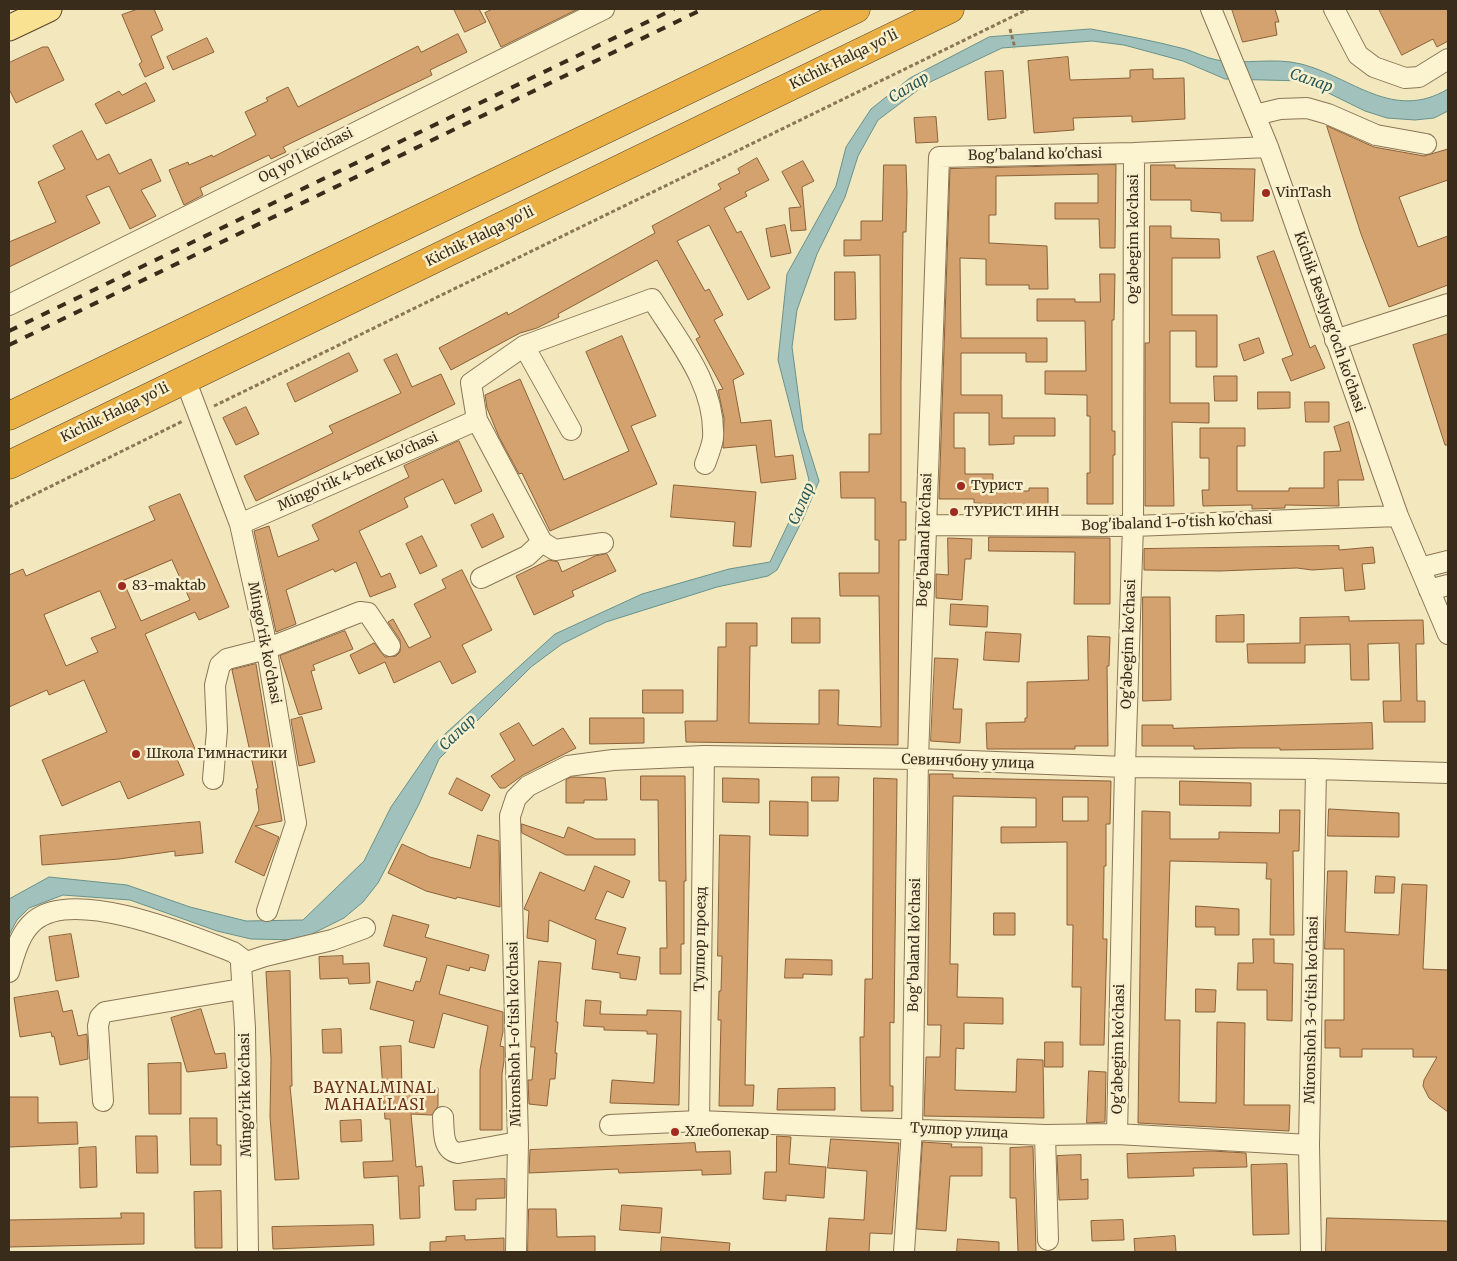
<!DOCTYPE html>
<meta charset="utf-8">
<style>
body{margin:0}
#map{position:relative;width:1457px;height:1261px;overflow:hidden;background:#f2e7bd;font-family:Merriweather,serif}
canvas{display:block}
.frame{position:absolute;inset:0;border:10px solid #392c1b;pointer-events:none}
</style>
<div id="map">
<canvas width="1457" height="1261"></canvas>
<div class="frame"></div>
</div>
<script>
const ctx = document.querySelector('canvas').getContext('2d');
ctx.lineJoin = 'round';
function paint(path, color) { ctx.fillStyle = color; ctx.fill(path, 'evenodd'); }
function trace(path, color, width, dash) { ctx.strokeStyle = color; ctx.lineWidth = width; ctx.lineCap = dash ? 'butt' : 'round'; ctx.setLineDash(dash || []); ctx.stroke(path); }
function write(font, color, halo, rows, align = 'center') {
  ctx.font = font + ' Merriweather,serif'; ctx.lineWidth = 5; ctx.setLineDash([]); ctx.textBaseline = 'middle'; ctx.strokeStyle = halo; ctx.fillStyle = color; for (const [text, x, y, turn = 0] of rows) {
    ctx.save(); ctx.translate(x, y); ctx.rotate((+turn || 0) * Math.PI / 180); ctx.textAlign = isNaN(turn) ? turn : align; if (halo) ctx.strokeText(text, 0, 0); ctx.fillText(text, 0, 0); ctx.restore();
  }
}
const water = new Path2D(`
 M1091 29C1123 35 1154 41 1185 49 1195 52 1206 58 1217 60 1245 65 1274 57 1301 64 1352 77 1393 122 1448 89V111L1434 118 1415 120 1387 118 1365 111 1304 81 1225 79 1183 61 1124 45 1092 41 1002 48 926 84 878 120 858 156 845 197 817 254 797 310 792 347 803 430 819 481 803 519 777 570 768 576 717 587 606 622 562 644 531 667 439 759 419 804 378 883 363 902 344 918 300 940 251 939 217 931 130 900 63 895 29 908 17 920 9 935V899L49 877 127 885 190 907 246 921 303 920 364 861 391 807 435 743 555 634 642 594 729 569 770 562 809 480 778 360 787 274 836 186 846 147 871 109 910 78 989 37Z`);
paint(water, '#a1c2bc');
trace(water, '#68918a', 1);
const building = new Path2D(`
 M138 9H154L163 30 151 36 164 68 145 77 139 64 142 62 122 15Z
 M454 9H479L486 22 465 32Z
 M493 9H578L501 47 485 13Z
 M1232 9H1275L1279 22H1275L1277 35 1243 42Z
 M1379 9H1448V41L1437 47 1433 39 1402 55Z
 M458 34 467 52 430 70 432 75 283 147 286 152 271 159 269 155 200 188 203 195 184 205 169 170 188 162 189 165 212 155 213 157 256 135 245 112 268 101 266 98 288 87 298 107 418 46 421 52Z
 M207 38 214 52 173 70 167 57Z
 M43 47H48L64 80 16 103 9 89V63Z
 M1068 57 1070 80 1130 78V70L1153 69V79L1184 78 1185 119 1132 122V116L1073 118 1074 130 1034 133 1028 61Z
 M1003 71 1006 118 988 120 985 72Z
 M146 83 155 101 106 124 95 104 119 91 122 95Z
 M936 117 938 142 916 143 914 118Z
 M1327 126 1374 147 1424 156 1448 149V180L1399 197 1418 247 1448 236V285L1389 307 1361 234Z
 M82 131 97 160 109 154 119 174 151 159 161 181 141 190 156 216 130 229 109 186 86 196 100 223 9 267V242L56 222 38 182 65 169 53 146Z
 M757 158 769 180 745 192 747 196 724 208 737 233 741 231 770 288 748 300 709 225 677 241 705 291 709 289 723 315 714 320 744 374 733 380 741 423 771 420 775 457 793 455 796 479 761 483 756 445 723 448 724 418 718 390 723 389 696 339 700 337 657 260 558 314 559 317 537 328 520 333 451 370 439 348 507 312 508 315 655 233 652 226 721 189 718 184 740 173 738 169Z
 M803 161 814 181 802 187 806 230 791 231 789 208 801 207 782 172Z
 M884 165H906L907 194 906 232H903L901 382V502H906V540H899L898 745 686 742 685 721H717L718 647H726V623H757V646H750L749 723 819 724V690H839L838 725 881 727 879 596H840L839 573H879V540H875V498H841L840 472H869V434H881L880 255 844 256V240H861V221H882Z
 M1116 165 1115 248H1100L1099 219H1055V203H1098V174L996 176V215H989V243L1047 246 1048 289H1029V285H986V259L960 258 961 338H1047V362H1026V353H961V395H1002V418H1055V436H1014V444L989 445V413H954V448H965V474H993V491H1029V488H1048V506L974 503V499H939L950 169Z
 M1151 165H1175V168L1255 169 1253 221H1221V213L1191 211V200H1151Z
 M785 225 791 253 771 257 766 229Z
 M1150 226H1171V238L1219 239 1220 258H1172V315H1217V367H1196V331H1170V403H1209V423L1172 422 1174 506H1145V343H1149Z
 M1274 251 1310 348 1315 345 1325 368 1291 381 1282 359 1293 355 1257 257Z
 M835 272H855L856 319 835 320Z
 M1100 274H1115L1114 320H1112V431H1115V455H1113V504H1087V473H1090V416H1087V395L1045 394V371H1086L1085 321H1037V299H1075V302H1100Z
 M1448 334V445H1445L1413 345Z
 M622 336 656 416 631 426 657 484 550 531 522 473 519 474 499 437 487 408 485 395 520 379 564 480 629 451 586 352Z
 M1259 338 1264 353 1244 361 1239 345Z
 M349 353 358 371 295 402 287 384Z
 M397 354 412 387 441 374 455 404 256 501 244 476 333 433 329 426 401 393 384 360Z
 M1214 376H1237V401H1215Z
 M1258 392H1290V408L1258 409Z
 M1305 402H1329V422H1306Z
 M246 407 259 434 236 445 223 418Z
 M1349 422 1364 480H1338L1339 506 1285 505V508L1252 509V505L1203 506 1202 490H1209V458H1200V428H1245V446H1237V491H1289V488H1324V452L1341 451 1334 427Z
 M459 441 482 491 455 504 443 479 404 498 408 507 359 531 381 577 390 573 396 587 370 597 356 562 335 572 333 569 286 590 296 624 276 632 254 531 269 526 278 557 319 540 312 525 409 477 404 466Z
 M674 485 756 492 751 547 733 546 735 522 671 517Z
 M180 494 229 607 199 620 195 612 145 634 195 749 176 757 184 775 128 799 120 781 62 806 42 760 107 732 84 680 49 695 47 690 9 707V575L23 569 26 576 155 520 149 507ZM172 560 190 600 141 621 123 581ZM100 591 116 628 91 638 98 652 66 666 44 615Z
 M493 514 504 537 482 548 471 525Z
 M422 536 437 566 420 574 406 544Z
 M989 537 1110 538V604H1074L1075 552 989 551Z
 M948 538 972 539 971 559H965L962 600 936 598V574L948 575Z
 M1339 546V550L1373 547 1375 563 1362 564 1365 589 1345 591 1343 568 1312 570 1297 568 1220 571 1144 570V549Z
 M607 554 616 571 572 591 574 596 534 615 516 576 549 560 558 562 562 572 595 556Z
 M462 570 492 630 462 645 476 672 452 684 440 661 394 683 385 662 359 674 350 655 374 643 385 657 396 656 400 652V640L388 622 393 619 409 648 431 637 414 604 446 588 442 580Z
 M1143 597H1170L1171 700 1143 701Z
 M951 604 988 606 987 627 950 625Z
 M1244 615V642H1216V616Z
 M1349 617V621L1423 620 1424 644H1416L1417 701H1425V722H1384L1383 701H1401L1399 643 1368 644 1369 680H1351L1350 644 1305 645V663H1248L1247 644 1300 643V618Z
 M792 618H820V643H792Z
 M345 631 353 649 313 665 315 670 311 671 322 709 299 715 280 656Z
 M986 632 1021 634 1019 662 984 660Z
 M1088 636 1110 637 1109 666H1107L1108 746H1075V749H987L986 723 1025 722V718H1027V682L1088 680Z
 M935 658 958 659 953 709H962L960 743 931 741Z
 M256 664 282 821 255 826 279 837 264 876 235 862 259 810 256 789 258 788 232 670Z
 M643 690H683V713H643Z
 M302 717 315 762 299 766 291 720Z
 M590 718H644V743L590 744Z
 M519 723 533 746 563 728 576 748 523 775 505 788H500L491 776 515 760 500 734Z
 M1372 723 1373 749 1280 750V748H1239L1194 749V746H1142V725H1173V728Z
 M930 774H953V778L1111 781 1110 824H1106V866H1104L1103 939H1107L1104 1045H1080L1081 987H1072L1073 925H1067V842L1001 843V827H1036V798L953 796 950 964H958L957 997 1003 998V1024L964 1023V1049L956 1048 955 1090 1016 1092 1017 1059 1043 1060 1044 1118 924 1116 926 1057H940L941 1025H928ZM1063 797H1088V821H1063Z
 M641 776H685L686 881H684V944H681V974H660V948H667L666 881H659L658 800H641Z
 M572 777 605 778 607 800H584V803H566V780Z
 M812 777H839L838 801H812Z
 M457 778 490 795 482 811 449 794Z
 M723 778 759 779V803L723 802Z
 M874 778 897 779 894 1023 890 1022V1086H893V1111H861L860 1037H864L865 979H872Z
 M1180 781 1251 783V806L1180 805Z
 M770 801 808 802V836L770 835Z
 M1329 809 1399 813V837L1328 836Z
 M1280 810H1300L1299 851H1293L1294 935H1270L1271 879H1266L1267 863 1170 861 1165 1020H1180L1179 1102 1216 1103 1217 1022 1245 1023 1244 1105H1290L1289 1131 1138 1123 1142 811 1170 812V839H1219V832L1279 833Z
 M200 822 203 853 175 856V851L119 859 42 865 40 836Z
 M522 824 564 838 568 827 596 839H635V855H566L522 833Z
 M478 835 499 841 500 907 457 897 456 899 426 891 388 873 402 844 430 857 470 868Z
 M720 835 750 836 745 1085H754L753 1106H719L721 1020H718L719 991H721L722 956H718Z
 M595 866 630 881 623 898 607 891 595 919 626 928 617 954 640 957 636 980 620 978V973L592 969 596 940 549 920 548 942 527 938 529 911 524 909 540 872 584 891Z
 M1328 871H1347L1345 932 1399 935 1402 884 1427 885 1423 969 1448 970V1112L1429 1098 1423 1086 1424 1080 1437 1057H1413V1049H1362V1057H1340V1048H1325V1020H1344V949H1325Z
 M1376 876 1395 877 1394 893H1375Z
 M1196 906 1239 909V935H1215V927H1196Z
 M994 913H1015V935H994Z
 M393 915 429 925 425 937 489 955 485 971 470 967 469 971 447 965 439 994 503 1012V1032L500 1046 504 1047V1061L502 1074V1130H480V1070L488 1026 443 1013 434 1048 409 1042 414 1021 370 1009 377 981 413 991 416 981 420 982 427 958 384 946Z
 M71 934 79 977 56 981 49 937Z
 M1253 939H1274V963L1293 964 1292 1021 1267 1020V990H1237L1238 963H1253Z
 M343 956V964L369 963 370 983 349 984 348 978 320 979 319 957Z
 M786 959 832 960V975L803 974V978H785Z
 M539 961 561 963 556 1022H558L555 1053H557L555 1079H550L547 1106 529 1104 528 1080H532L535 1047H531Z
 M290 971 292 1086H290L299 1179 275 1180 270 1117 271 1059 266 972Z
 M1196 989 1216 990 1215 1012H1196Z
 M58 991 63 1012 72 1010 78 1036 87 1034 88 1059 60 1065 54 1036 52 1037 51 1032 20 1037 14 998Z
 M586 1000 601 1001 600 1014 647 1015V1010L681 1011 679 1105 610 1103 612 1080 654 1083 657 1034H647V1031L604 1030V1027L584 1026Z
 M201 1009 215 1054 225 1053 227 1068 187 1072 171 1018Z
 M341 1029 342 1053H323L322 1030Z
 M1045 1042H1063V1067H1045Z
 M401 1046 402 1088H438V1106L432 1115 411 1114 416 1167 422 1166 424 1186H419L420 1218 400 1219 398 1176 364 1178 363 1162 393 1161 390 1119H385L380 1047Z
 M181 1063V1114H149L148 1064Z
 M1089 1071 1106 1072 1105 1122 1087 1123Z
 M835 1088V1110H777L778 1089Z
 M9 1097H38V1123L77 1122 78 1144 9 1147Z
 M190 1118H217V1145H221V1165H191Z
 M361 1120 362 1141 341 1142 340 1121Z
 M136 1136H157L158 1173H137Z
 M777 1136 791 1137 789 1164 826 1167 824 1198 786 1195V1201L763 1199 765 1172H776Z
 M831 1139 899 1143 892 1234 870 1233 869 1252H826L829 1218 864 1220 867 1171 828 1168Z
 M923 1142 952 1144 951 1147H982V1176H950L946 1231 917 1229Z
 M695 1143 696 1152 730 1151 731 1174 702 1175V1170L619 1173 618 1169 529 1173 530 1150Z
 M96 1147 97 1187 80 1188 79 1148Z
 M1033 1147 1036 1252H1018L1016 1198H1010V1148Z
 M1212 1151 1246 1153 1247 1167 1193 1168 1194 1176 1128 1178 1127 1154Z
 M1081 1155V1180L1088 1179V1199L1059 1200 1057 1156Z
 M1287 1164 1289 1234 1253 1235 1251 1165Z
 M505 1179V1198L476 1199V1210H455L453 1181Z
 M221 1191 222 1248H195L194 1192Z
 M622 1205 662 1208 660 1233 620 1230Z
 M529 1209H556L557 1237 595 1236V1252H528Z
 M121 1213H144V1244L9 1247V1220L121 1218Z
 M1327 1218 1448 1221V1252H1326Z
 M1123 1220 1124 1240 1092 1241 1091 1221Z
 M373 1225 374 1245 273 1249 272 1227Z
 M465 1236V1240L504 1238V1252H430V1242L446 1241V1237Z
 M1175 1236 1176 1252H1135L1134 1239Z
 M662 1237 730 1243 729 1252H661Z
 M958 1239 999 1242V1252H957Z`);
paint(building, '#d3a26f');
trace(building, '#8c6138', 1);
const minor = new Path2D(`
 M1211 9 1268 147 1398 516 1448 634
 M1334 9 1358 55 1374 67 1405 78 1419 77 1448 59
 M1255 115 1280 109 1307 108 1328 114 1376 135 1426 144
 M9 305 604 9
 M1335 340 1448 304
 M524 346 571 430
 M185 379 240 524 264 633 296 823 267 911
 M240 524 477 420
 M926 525 1133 526 1398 516
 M603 543 555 550 542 542 477 420 471 383 524 346 652 299C678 341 716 385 713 438 712 446 708 456 705 464
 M1420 568 1448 561
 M481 578 527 556 542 542
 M1429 590 1448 585
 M213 779 217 730 215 685 220 665 227 659 266 649 360 612 368 613 390 646
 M9 972C15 953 19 934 34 921 74 887 189 935 233 952L245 961
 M103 1101 98 1026 100 1017 105 1012 241 989
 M443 1117C444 1131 442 1150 458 1153L518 1142
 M699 1121 704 756
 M610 1125 699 1121 1045 1135 1117 1134 1309 1145
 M1117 1134 1125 767 1133 526 1134 153
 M1045 1135 1048 1240
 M248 1252 245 1028 241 964 265 956 332 940 365 928
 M516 1252 518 1142 510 816 516 798 528 786 568 766 613 760 704 756 918 759 1125 767 1316 769 1448 773
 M904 1252 912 1129 918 759 939 157 1134 153 1268 147
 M1311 1252 1309 1145 1316 769`);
const major = new Path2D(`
 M9 28 49 9`);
const highway = new Path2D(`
 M9 416 856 9
 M9 465 950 9`);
trace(minor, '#8b7655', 22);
trace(major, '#58432a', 27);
trace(highway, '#58432a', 29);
trace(new Path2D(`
 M1010 29 1015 48
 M214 406 1028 9
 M9 507 183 421`), '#8b7655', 3, [4, 2.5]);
trace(minor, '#fcf3d1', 20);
trace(major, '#f9e291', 25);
trace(highway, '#eab045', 28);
trace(new Path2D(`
 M9 331 674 9
 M9 345 703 9`), '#392c1b', 4, [9, 9]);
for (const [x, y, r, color] of [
 [1266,193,5,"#9f2a1f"],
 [961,486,5,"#9f2a1f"],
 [954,512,5,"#9f2a1f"],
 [122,586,5,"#9f2a1f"],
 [136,754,5,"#9f2a1f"],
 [675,1132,5,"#9f2a1f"]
]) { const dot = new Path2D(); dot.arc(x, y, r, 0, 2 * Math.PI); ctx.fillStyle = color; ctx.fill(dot); trace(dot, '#f8f0cd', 2); }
write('14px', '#392c1b', '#f8f0cd', [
 ["Kichik Halqa yo'li",844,60,-26],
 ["Bog'baland ko'chasi",1035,155,-1],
 ["Oq yo'l ko'chasi",306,156,-27],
 ["Kichik Halqa yo'li",480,237,-26],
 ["Og'abegim ko'chasi",1134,239,-90],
 ["Kichik Beshyog'och ko'chasi",1329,322,71],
 ["Kichik Halqa yo'li",115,413,-26],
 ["Mingo'rik 4-berk ko'chasi",358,472,-24],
 ["Bog'ibaland 1-o'tish ko'chasi",1177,523,-2],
 ["Bog'baland ko'chasi",925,540,-88],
 ["Mingo'rik ko'chasi",264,643,79],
 ["Og'abegim ko'chasi",1129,644,-88],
 ["Севинчбону улица",968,762,2],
 ["Тулпор проезд",701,939,-89],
 ["Bog'baland ko'chasi",915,945,-89],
 ["Mironshoh 3-o'tish ko'chasi",1312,1010,-89],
 ["Mironshoh 1-o'tish ko'chasi",515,1034,-91],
 ["Og'abegim ko'chasi",1119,1049,-89],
 ["Mingo'rik ko'chasi",246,1095,-91],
 ["Тулпор улица",959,1131,3]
]);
write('14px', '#392c1b', '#f8f0cd', [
 ["VinTash",1276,193],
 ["Турист",971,486],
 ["ТУРИСТ ИНН",964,512],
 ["83-maktab",132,586],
 ["Школа Гимнастики",146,754],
 ["Хлебопекар",685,1132]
], 'left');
write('italic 15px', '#28595a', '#f8f0cd', [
 ["Салар",1311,81,19],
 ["Салар",909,88,-32],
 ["Салар",802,504,-67],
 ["Салар",458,733,-44]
]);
ctx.letterSpacing = '1px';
write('15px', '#692f16', '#f8f0cd', [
 ["BAYNALMINAL",375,1089],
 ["MAHALLASI",375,1106]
]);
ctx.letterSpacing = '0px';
</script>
